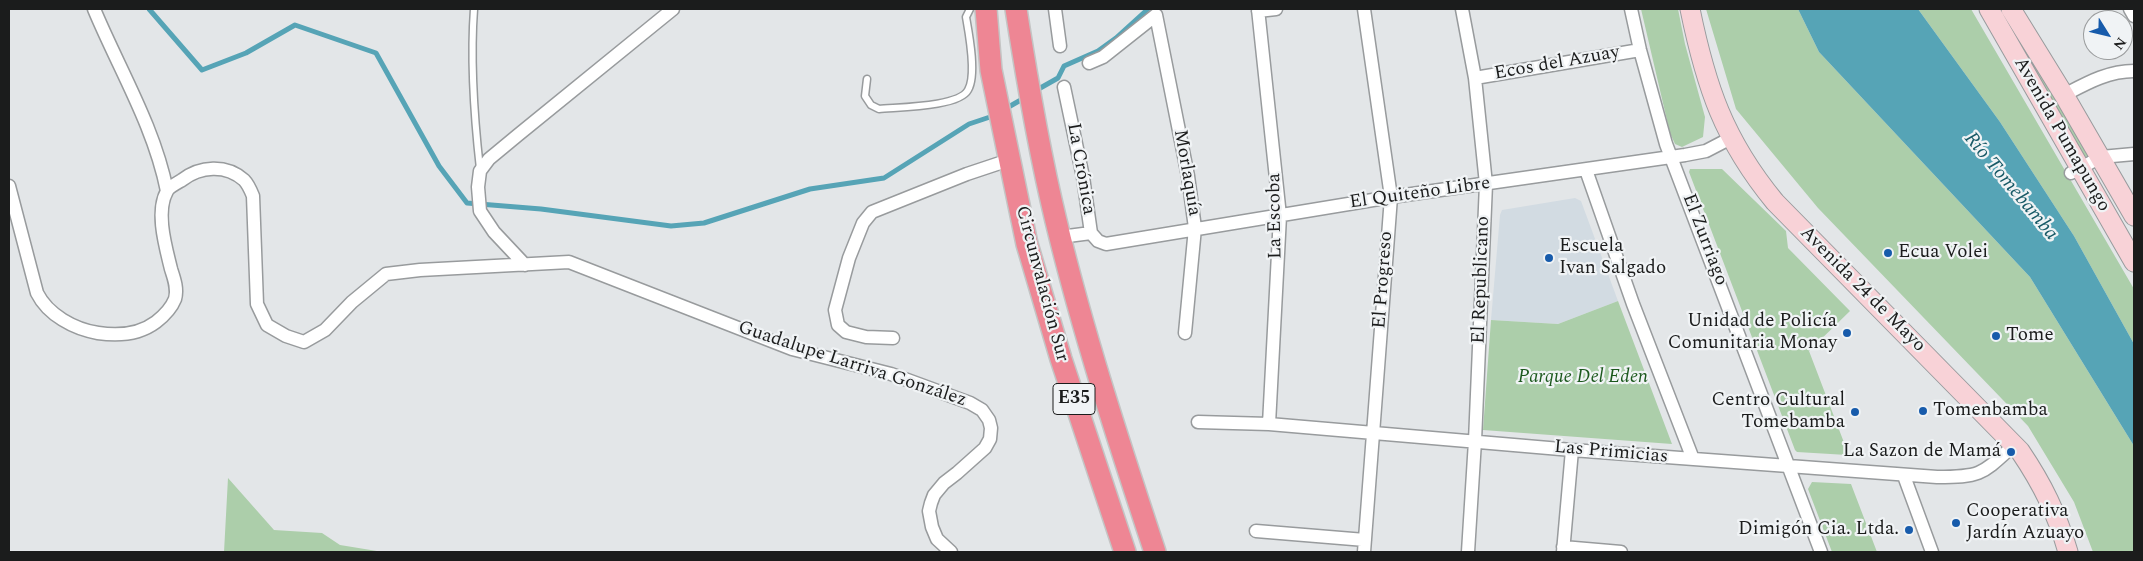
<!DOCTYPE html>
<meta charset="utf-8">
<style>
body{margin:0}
#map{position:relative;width:2143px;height:561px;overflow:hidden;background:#e3e6e8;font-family:Spectral,serif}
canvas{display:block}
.frame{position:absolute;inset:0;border:10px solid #1b1c1c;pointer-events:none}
.north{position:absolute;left:2083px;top:10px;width:50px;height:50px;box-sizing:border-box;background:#f0f3f5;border:1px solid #9b9d9e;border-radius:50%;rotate:126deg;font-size:14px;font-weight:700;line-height:20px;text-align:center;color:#1b1c1c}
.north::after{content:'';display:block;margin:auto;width:18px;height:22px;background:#175bab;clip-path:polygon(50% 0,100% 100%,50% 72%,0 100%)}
</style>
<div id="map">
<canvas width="2143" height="561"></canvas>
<div class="frame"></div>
<div class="north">N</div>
</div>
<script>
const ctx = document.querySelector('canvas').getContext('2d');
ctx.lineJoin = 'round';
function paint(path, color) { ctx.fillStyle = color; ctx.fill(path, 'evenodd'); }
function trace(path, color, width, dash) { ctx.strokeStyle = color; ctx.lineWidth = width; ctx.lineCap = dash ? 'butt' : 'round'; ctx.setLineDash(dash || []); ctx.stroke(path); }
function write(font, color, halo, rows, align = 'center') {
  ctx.font = font + ' Spectral,serif'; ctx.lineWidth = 4.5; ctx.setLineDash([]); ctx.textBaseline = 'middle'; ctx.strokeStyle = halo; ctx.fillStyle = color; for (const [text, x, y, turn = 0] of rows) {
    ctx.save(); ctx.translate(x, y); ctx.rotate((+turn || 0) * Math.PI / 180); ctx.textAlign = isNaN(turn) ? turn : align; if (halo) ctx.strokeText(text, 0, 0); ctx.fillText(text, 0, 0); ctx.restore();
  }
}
paint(new Path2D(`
 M1575 198 1581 201 1618 301 1558 324 1491 320 1500 215 1502 210Z`), '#d2dbe2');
paint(new Path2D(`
 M1641 9H1678L1685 44 1705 117 1703 137 1682 147 1675 144 1670 133Z
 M1706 9H1798L1819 52 2030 277 2134 446V552H2093L2074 502 2028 426 1818 208 1736 109Z
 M1918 9H1971L2134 289V344L2074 236 2000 122Z
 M1997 9H2004L2088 156 2081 158Z
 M1690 169H1722L1786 231 1788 248 1850 311 1809 351 1848 453 1847 455 1797 452 1795 450 1689 172Z
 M1618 301 1672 444 1483 430 1491 320 1558 324Z
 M228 478 274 530 322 533 340 545 383 552H224Z
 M1812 482 1851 484 1877 552H1832L1808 489Z`), '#acceaa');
paint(new Path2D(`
 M1798 9H1918L2000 122 2074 236 2134 344V446L2030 277 1819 52Z`), '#56a4b6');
trace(new Path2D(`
 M149 9 202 70 246 53 295 25 376 53 439 166 467 203 541 209 671 226 704 223 810 189 884 178 969 124 996 115
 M1035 91 1058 78 1064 66 1098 51 1116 38 1148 9
 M1005 109 1026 97`), '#56a4b6', 5);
const service = new Path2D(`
 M474 9C470 63 474 116 480 169
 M867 79 865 96 871 105 879 109C898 107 959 107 968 90 977 75 969 34 966 17L970 9`);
const minor = new Path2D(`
 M94 9C119 69 154 126 167 191
 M1055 9 1060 46
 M1258 9 1280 216 1269 424
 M1462 9 1475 78 1486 184 1475 441 1468 552
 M1631 9 1640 50 1666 144 1821 552
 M2130 9 2134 16
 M1258 11 1276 9
 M1089 63 1103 57 1156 15 1188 176 1195 228 1185 333
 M1475 78 1640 50
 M1064 87 1083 177 1091 233 1098 241 1106 244 1391 197 1685 155 1706 151 1731 138
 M2064 95C2087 83 2108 71 2134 71
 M1586 170 1633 304 1693 459
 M2071 173 2101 157 2134 154
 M9 186 37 293C48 315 74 329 98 333 118 336 140 334 156 322 165 315 171 309 175 299 178 289 174 278 171 269 166 248 155 212 167 191 169 187 177 183 182 180 200 166 226 164 244 180 248 184 251 191 253 196L257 304 267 325 286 336 304 342 325 330 352 302 386 274 420 270 569 262 792 349 891 374 970 403 982 410 989 420 991 428 990 439 985 448 957 473 944 483 934 495 931 503 929 511 932 527 937 539 951 552
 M1060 237 1091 233
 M525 265 494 232 480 211 478 187 480 171 489 159 518 135 673 9
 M893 338 866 337 846 332 838 325 835 310 849 258 863 223 872 212 967 174 1009 160
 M1198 422 1269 424 1572 450 1937 477C1982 477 1982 474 2014 445
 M1904 476 1932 552
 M1256 531 1365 540
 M1563 547 1621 552
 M1364 552 1391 197 1364 9
 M1563 552 1572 450`);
const secondary = new Path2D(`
 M1690 9C1706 87 1724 140 1775 202L2020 451C2043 485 2057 514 2068 552
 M1989 9 2134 262
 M2011 9 2064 95 2134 216`);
const trunk = new Path2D(`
 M986 9 991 70 1027 244 1061 359 1125 552
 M1016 9C1027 80 1039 151 1056 221 1083 333 1119 443 1155 552`);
trace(service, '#989b9d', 9);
trace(minor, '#989b9d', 15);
trace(secondary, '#989b9d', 21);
trace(trunk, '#c4c4c4', 24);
trace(service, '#fff', 6);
trace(minor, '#fff', 12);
trace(secondary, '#f8d2d7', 19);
trace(trunk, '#ee8694', 21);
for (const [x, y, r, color] of [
 [1888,253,5,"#175bab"],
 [1549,258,5,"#175bab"],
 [1847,333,5,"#175bab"],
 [1996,336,5,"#175bab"],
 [1923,411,5,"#175bab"],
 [1855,412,5,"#175bab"],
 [2011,452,5,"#175bab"],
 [1956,523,5,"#175bab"],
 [1909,530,5,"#175bab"]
]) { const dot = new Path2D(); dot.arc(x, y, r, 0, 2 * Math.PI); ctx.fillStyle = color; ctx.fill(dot); trace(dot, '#f0f3f5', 2); }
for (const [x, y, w] of [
 [1074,399,42]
]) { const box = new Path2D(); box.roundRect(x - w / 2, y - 15.5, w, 31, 4); ctx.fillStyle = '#f0f3f5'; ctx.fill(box); trace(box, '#1b1c1c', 1); }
write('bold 18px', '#1b1c1c', null, [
 ["E35",1074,399]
]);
write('19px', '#1b1c1c', '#f0f3f5', [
 ["Ecos del Azuay",1557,64,-10],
 ["Avenida Pumapungo",2061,135,60],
 ["La Crónica",1080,169,80],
 ["Morlaquía",1186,173,80],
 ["El Quiteño Libre",1420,194,-8],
 ["La Escoba",1276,216,-91],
 ["El Zurriago",1704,240,69],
 ["El Progreso",1384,280,-86],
 ["El Republicano",1482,280,-88],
 ["Circunvalación Sur",1041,284,75],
 ["Avenida 24 de Mayo",1862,290,45],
 ["Guadalupe Larriva González",852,365,18],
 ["Las Primicias",1611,453,5]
]);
write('19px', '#1b1c1c', '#f0f3f5', [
 ["Escuela",1559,247],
 ["Ivan Salgado",1559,269],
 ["Ecua Volei",1898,253],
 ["Unidad de Policía",1837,322,"right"],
 ["Comunitaria Monay",1837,344,"right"],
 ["Tome",2006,336],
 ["Centro Cultural",1845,401,"right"],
 ["Tomebamba",1845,423,"right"],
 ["Tomenbamba",1933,411],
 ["La Sazon de Mamá",2001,452,"right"],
 ["Cooperativa",1966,512],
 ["Jardín Azuayo",1966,534],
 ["Dimigón Cia. Ltda.",1899,530,"right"]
], 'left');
write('italic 19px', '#1b581c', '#f0f3f5', [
 ["Parque Del Eden",1583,378]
]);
write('italic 20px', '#185a67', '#f0f3f5', [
 ["Río Tomebamba",2010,187,50]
]);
</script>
